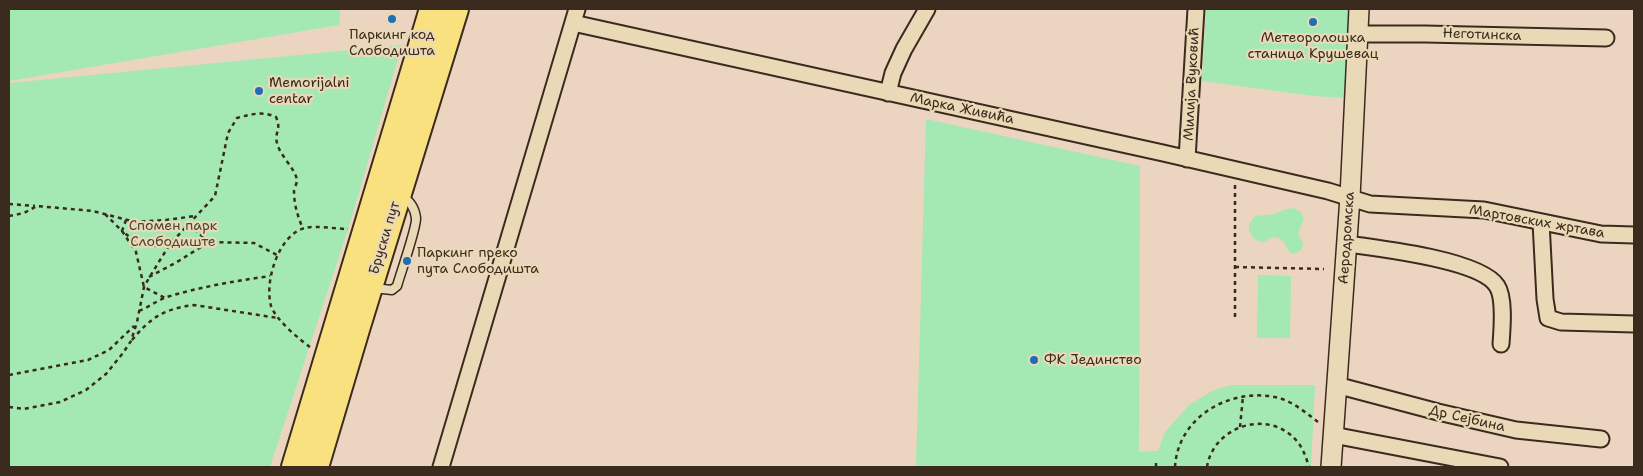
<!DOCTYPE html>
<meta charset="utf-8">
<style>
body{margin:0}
#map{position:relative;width:1643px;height:476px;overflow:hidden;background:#ecd5c0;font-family:"Shantell Sans",sans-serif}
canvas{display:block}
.frame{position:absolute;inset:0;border:10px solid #3b2a1e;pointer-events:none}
</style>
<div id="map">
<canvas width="1643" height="476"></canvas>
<div class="frame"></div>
</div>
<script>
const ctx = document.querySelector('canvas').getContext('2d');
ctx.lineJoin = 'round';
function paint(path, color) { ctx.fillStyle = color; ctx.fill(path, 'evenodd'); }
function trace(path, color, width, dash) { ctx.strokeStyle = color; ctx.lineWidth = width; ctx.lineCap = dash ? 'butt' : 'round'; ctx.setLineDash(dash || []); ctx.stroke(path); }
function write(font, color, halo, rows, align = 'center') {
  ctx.font = font + ' "Shantell Sans",sans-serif'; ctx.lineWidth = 4.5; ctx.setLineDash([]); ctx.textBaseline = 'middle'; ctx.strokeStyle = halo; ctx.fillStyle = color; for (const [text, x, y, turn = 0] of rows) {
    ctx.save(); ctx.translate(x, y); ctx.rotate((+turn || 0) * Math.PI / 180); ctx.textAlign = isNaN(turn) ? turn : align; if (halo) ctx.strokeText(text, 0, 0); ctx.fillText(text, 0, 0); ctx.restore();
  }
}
paint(new Path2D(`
 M9 9H340L339 25 9 81Z
 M1206 9H1362L1364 99 1313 96 1202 81Z
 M402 45 350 223 270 467H9V83Z
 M926 119 1140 166 1139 452 1158 451 1165 432 1189 405 1212 391 1230 385H1315L1311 467H916Z
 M1294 208 1301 212 1304 219 1298 233 1303 243C1303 250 1298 254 1291 253 1286 249 1285 240 1278 238 1273 236 1270 239 1266 241 1255 244 1248 234 1249 224L1255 216 1275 214 1286 209Z
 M1258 275 1291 276 1290 338H1257Z`), '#a4e8b3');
const service = new Path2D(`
 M373 288 392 290 397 286C400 275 417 227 416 218 415 209 410 200 402 197`);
const minor = new Path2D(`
 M573 23 1163 153 1328 191 1370 204 1484 210 1601 234 1634 235
 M1358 34H1425L1606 38
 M888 93 893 73 904 49 927 9
 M1187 159 1196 9
 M1541 222 1545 299 1548 318 1561 322 1634 324
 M1347 244C1378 248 1481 260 1497 286 1505 298 1502 330 1501 344
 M1336 385 1438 412 1516 430 1601 439
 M1333 435 1500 467
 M441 467 577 9`);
const tertiary = new Path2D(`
 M1331 467 1350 197 1359 9`);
const primary = new Path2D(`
 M294 467 432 9
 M316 467 358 326 456 9`);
trace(service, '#3b2a1e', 11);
trace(minor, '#3b2a1e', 19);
trace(tertiary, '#3b2a1e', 22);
trace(primary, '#3b2a1e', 28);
trace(new Path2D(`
 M9 204 35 206
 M105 214 122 231 136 252 144 287 165 298
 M9 216 24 213 37 206 93 211 135 222 166 220 195 216
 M126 220 122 231C141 246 151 252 174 239
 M188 224 209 242
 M1235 267 1324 269
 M149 277 177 262 209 242 254 243 277 255
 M139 311C149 307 158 300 167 297 200 287 235 281 270 276
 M1235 317V184
 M132 340C151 317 164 309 194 305L278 318
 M310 347C299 339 276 320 271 306 264 281 279 234 305 228 316 225 336 229 348 229
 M9 375 88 360 109 350 134 326
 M9 407 24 409 60 402 86 390 106 374 123 353 131 341 137 322 144 287 149 278 170 244 215 196 228 133 237 118C251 114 263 111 276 117 282 130 274 132 277 143 280 156 295 168 297 180 297 184 294 188 294 191 294 205 298 217 303 229
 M1240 427 1243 396
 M1156 467V461
 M1175 467C1178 417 1229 388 1275 397 1291 400 1305 412 1318 422
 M1207 467C1213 427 1267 408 1296 440 1303 448 1306 457 1309 467`), '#3b2a1e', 2.5, [4, 4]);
trace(service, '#ead9b6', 8);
trace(minor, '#ead9b6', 15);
trace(tertiary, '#ead9b6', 19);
trace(primary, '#fae180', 24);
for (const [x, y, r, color] of [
 [392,19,5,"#1f6fb2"],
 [1313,22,5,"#1f6fb2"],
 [259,91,5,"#1f6fb2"],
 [407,261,5,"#1f6fb2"],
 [1034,360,5,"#1f6fb2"]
]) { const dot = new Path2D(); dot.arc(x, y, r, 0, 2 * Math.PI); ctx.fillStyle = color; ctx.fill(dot); trace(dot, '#ead9b6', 2); }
write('14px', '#3b2a1e', '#ead9b6', [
 ["Паркинг код",392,35,"center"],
 ["Слободишта",392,51,"center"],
 ["Метеоролошка",1313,38,"center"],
 ["станица Крушевац",1313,54,"center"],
 ["Memorijalni",269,83],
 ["centar",269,99],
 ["Паркинг преко",417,253],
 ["пута Слободишта",417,269],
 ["ФК Јединство",1044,360]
], 'left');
write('14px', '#3b2a1e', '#ead9b6', [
 ["Неготинска",1482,35,2],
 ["Милија Вуковић",1192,84,-87],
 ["Марка Живића",962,109,12],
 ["Мартовских жртава",1537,222,10],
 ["Бруски пут",385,238,-73],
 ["Аеродромска",1347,238,-86],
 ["Др Сејбина",1467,419,13]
]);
write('14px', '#4b4634', '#ead9b6', [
 ["Спомен парк",173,226],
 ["Слободиште",173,242]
]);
</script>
